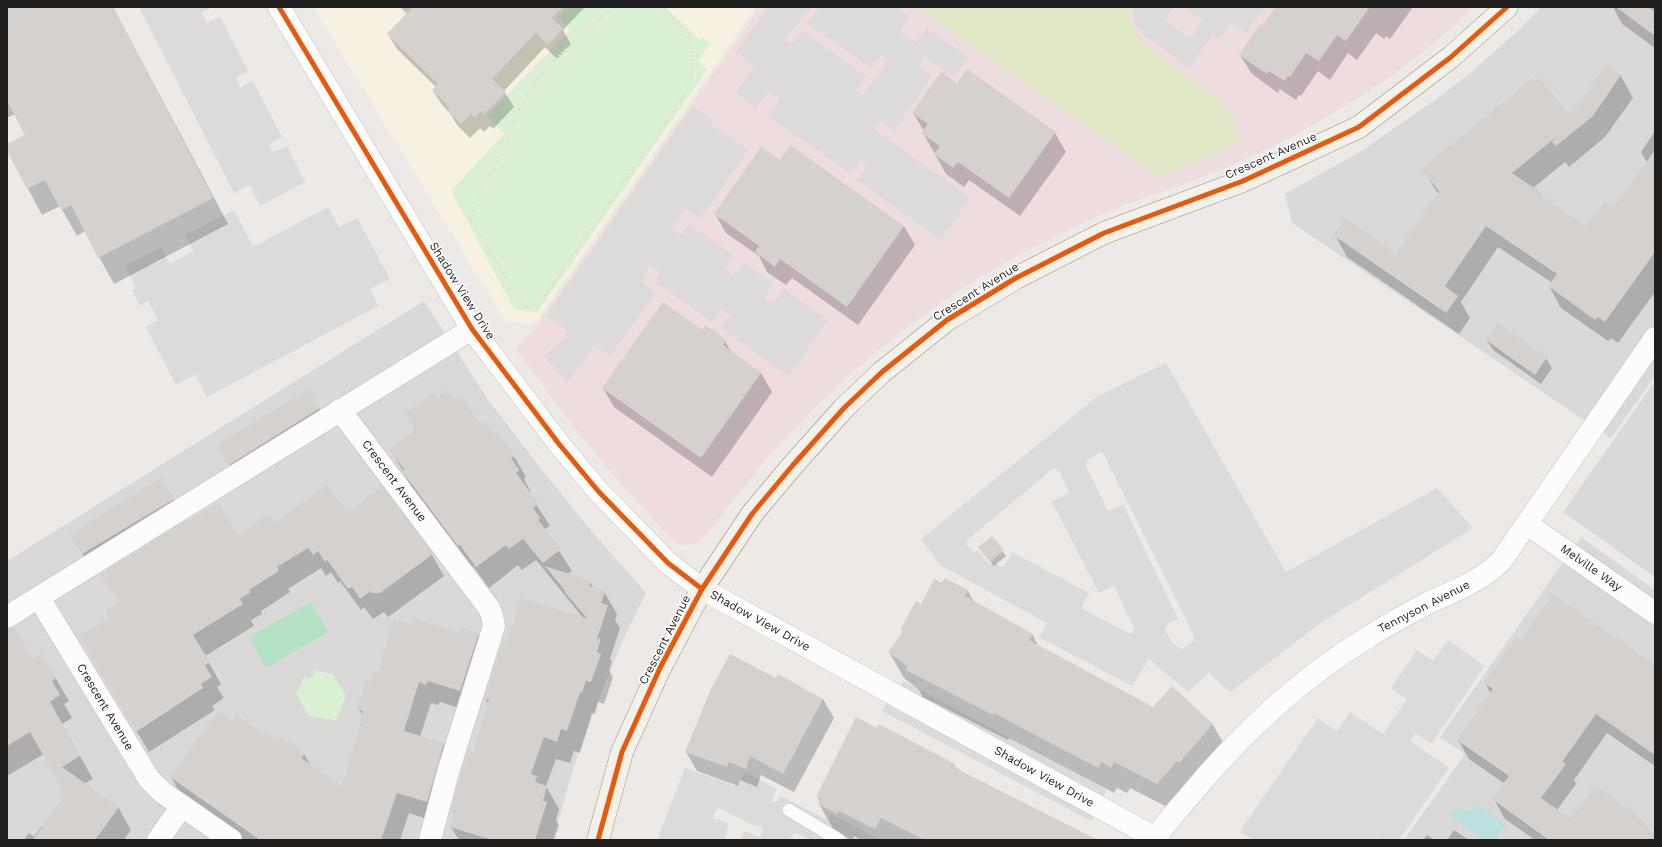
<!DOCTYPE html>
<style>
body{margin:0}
#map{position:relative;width:1662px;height:847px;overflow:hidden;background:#ece9e7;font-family:"Work Sans",sans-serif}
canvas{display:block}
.frame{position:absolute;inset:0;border:8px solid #1e1e1e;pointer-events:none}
</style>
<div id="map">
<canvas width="1662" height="847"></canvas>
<div class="frame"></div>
</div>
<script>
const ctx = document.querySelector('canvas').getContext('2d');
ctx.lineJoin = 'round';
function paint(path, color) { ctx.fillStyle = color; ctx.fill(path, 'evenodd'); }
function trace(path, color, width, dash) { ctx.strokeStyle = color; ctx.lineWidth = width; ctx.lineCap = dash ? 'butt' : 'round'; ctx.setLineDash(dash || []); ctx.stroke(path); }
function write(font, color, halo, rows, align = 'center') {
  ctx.font = font + ' "Work Sans",sans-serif'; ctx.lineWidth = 3; ctx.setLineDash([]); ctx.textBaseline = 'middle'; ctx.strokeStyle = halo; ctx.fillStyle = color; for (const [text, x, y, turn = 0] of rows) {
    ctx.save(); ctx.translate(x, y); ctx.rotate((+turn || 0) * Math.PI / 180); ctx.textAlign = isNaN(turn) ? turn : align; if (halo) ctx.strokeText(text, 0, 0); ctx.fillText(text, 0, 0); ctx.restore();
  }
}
paint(new Path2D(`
 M1541 7H1655V376L1611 438 1292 223 1285 194 1363 150 1439 97 1469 74 1521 28Z
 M424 301 489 401 542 470 588 527 646 593 622 642 598 701 573 769 553 840H7V561Z
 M1655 381V577L1563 512Z
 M1581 537 1655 590V840H1404L1465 754 1440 737Z`), '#dbd9d8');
paint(new Path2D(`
 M760 7H1474L1434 43 1393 75 1340 109 1281 143 1216 172 1130 203 1095 217 1016 256 980 277 943 301 896 336 855 370 816 406 768 457 705 536 698 543 684 545 676 542 668 536 603 463 563 413 516 349 534 329Z`), '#eedddf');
paint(new Path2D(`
 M313 7H756L534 324 505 321Z`), '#f6f1e2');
paint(new Path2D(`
 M918 7H1128C1128 22 1135 33 1145 44L1221 102 1226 107 1241 141 1159 177Z`), '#e0e8c5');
paint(new Path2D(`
 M568 7H665L699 39 702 37 710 43 698 61 707 70 537 313 514 309 451 191 504 134 487 116 570 30 558 17Z
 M313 670 333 674 346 696 336 720 309 716 296 694 305 675 308 679 315 674Z`), '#d9f1d2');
paint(new Path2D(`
 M311 602 328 632 266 668 249 637Z`), '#b2e2c3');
paint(new Path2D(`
 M139 7H212L201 13 207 23 220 17 248 71 236 77 240 87 253 81 282 137 269 144 273 152 287 146 305 182 260 206 250 185 234 193Z
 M768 7H809L785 40 791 45 802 30 866 76 856 90 863 95 888 60 881 55 871 68 807 23 818 9 816 7H896L909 16 899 31 916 42 927 28 968 57 954 77 924 57 918 66 932 76 894 131 880 121 874 129 970 198 941 240 857 180 867 166 860 161 851 174 768 116 780 98 768 91 756 108 736 93 755 66 737 52Z
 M1132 7H1173L1164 20 1190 38 1202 20 1187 9 1188 7H1264L1246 33 1231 23 1219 40 1212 35 1190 68 1144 35 1135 23Z
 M693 106 713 120 711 124 748 150 700 219 685 208 671 228 681 235 689 224 734 256 725 270 734 276 744 263 774 284 764 297 773 304 784 289 828 320 788 376 721 328 730 315 721 309 712 322 655 282 661 273 650 266 642 281 644 285 655 293 610 357 594 345 567 383 544 356 566 338 567 331 546 316Z
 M328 207 339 227 357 218 390 279 370 289 378 306 207 397 195 375 176 385 146 327 158 320 148 301 140 306 132 290 136 288 125 266 161 247 170 264 193 251 185 235 234 210 253 247Z
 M1166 363 1286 572 1437 488 1473 528 1322 622 1230 692 1209 673 1188 692 1149 659 1132 686 1039 637 1047 623 940 565 921 539 1098 396ZM1100 452 1103 453 1194 636V640L1181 650 1170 640 1165 629 1168 624 1178 619 1123 504 1111 510 1107 509 1086 466 1087 461ZM1054 468 1060 472 1069 493 1052 502 1099 593 1114 586 1134 628 1133 633H1128L1081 608 1089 593 1012 552 1003 568 993 562 990 565 977 550 974 552 967 545V540Z
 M1448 640 1485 666 1431 744 1416 733 1410 741 1449 768 1399 840H1380L1376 837 1373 840H1253L1240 831 1318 718 1337 732 1350 712 1383 734 1407 699 1391 688 1417 650 1433 661Z
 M903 681 1107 790 1103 797 898 689Z
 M886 704 1095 814 1091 821 882 711Z
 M685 768 736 786 745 772 777 789 771 802H776L781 796 828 820 831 814 881 840H811L797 833H794L789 840H741L745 831 760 837 763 830 762 827 753 825 719 808 715 811 713 818 729 824 724 840H657Z`), '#dcdbda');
paint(new Path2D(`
 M1477 805 1506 825 1495 840H1485L1450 815 1456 808C1464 813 1471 812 1477 805Z`), '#bae0df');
paint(new Path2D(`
 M7 7H113L228 224 114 284 85 231 77 236 60 206 42 215 7 149V145L26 135 15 114 7 118Z
 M400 7H585L563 30 571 44 557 59 545 47 504 91 514 107 493 129 490 126 484 132 480 128 470 138 457 125 450 113 442 105 433 91 436 87 397 49 388 34 407 14Z
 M1277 7H1413L1390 39 1386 36 1384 39 1376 33 1357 60 1348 53 1330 80 1318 71 1301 96 1299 95 1296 100 1280 89 1278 93 1252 74 1240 55Z
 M1613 7H1655V48L1622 24Z
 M1606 66 1621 76 1633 98 1605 137 1569 167 1565 162 1533 188 1539 192 1542 197 1586 228 1613 209 1647 163 1641 152 1655 131V292L1618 343 1611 338 1608 341 1561 308 1549 286 1551 282 1498 247 1461 302 1470 318 1459 334 1347 257 1335 235 1396 254 1438 194 1423 169 1571 117Z
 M957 84 1055 133 1066 152 1020 216 969 180 964 187 946 174 923 133 924 131 913 113Z
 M780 161 904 226 915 245 858 325 792 278 786 285 767 272 759 256 726 233 715 214Z
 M702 331 725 341 731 352 761 373 772 392 712 477 614 407 603 388Z
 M1487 341 1546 358 1552 368 1541 384 1493 350Z
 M308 390 328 423 238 479 227 460Z
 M436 398 456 402 514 456 526 477 524 479 531 492 529 493 550 526 545 529 572 571 567 574 590 582 594 589 604 592 617 614 615 620 620 628 610 659 612 662 609 670 613 677 604 704 598 702 595 714 592 713 580 753 574 751 570 763 556 759 546 786 559 809 556 820 559 825 554 840H459L451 827 455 815 452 809 474 754 489 705 485 699 508 643 584 619 536 560 522 570 518 565 489 588 473 566 471 567 415 493 391 450 416 431 406 414ZM564 591H566L592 622 591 623ZM600 637V642L595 657H593Z
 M382 488 432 555 444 576 388 617 384 612 373 619 364 607 361 610 340 581 338 583 331 572 326 576 321 568 288 589 290 592 261 611 262 614 251 620 254 626 205 656 221 684 217 687 224 698 212 706 215 710 149 752 92 657 110 618 236 536 275 525 347 514Z
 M173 499 182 514 91 568 71 534Z
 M992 537 1006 556 994 566 982 552Z
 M945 579 968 591 974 602 1032 634 1039 647 1153 708 1172 688 1213 725 1228 751 1173 810 1130 788 1127 793 1117 788 1114 793 1009 738 1008 740 923 697 919 690 904 678 889 652 903 632 902 630 921 605Z
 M414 626 461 634H478L490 655 472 712 440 702 438 705 431 703 420 737 443 744 456 766 439 823 409 813 400 840H243L183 798 171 777 232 722 304 754 311 766 342 788 361 727 360 724 362 715 359 709 378 672Z
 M7 633 33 660 42 655 69 701 64 704 72 718 62 724 93 779 84 784 118 807 131 830 124 840H24L29 833 34 837 41 827 43 828 66 794 44 754 7 776Z
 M1521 642 1655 666V766L1607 733 1574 780 1576 784 1557 810 1572 820 1655 838V840H1535L1505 819 1494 799 1505 784 1469 759 1458 740 1491 694 1485 683Z
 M776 679 823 699 834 718 794 792 761 775 757 787 740 780 738 786 697 771 686 752Z
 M877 729 954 764 957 769 1095 840H861L854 836 852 840 834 830 819 804 820 802 817 797Z
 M1454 830 1469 840H1447Z
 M1427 835 1434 840H1423Z`), '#0003');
paint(new Path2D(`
 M7 7H113L213 198 98 258 71 205 61 210 45 180 27 189 7 151V144L25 135 7 101Z
 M413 7H563L552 18 563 29 548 45 536 33 492 79 506 92 484 114 481 111 475 118 471 114 461 124 447 111 450 108 432 90 438 84 387 34Z
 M1275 7H1370L1346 41 1337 35 1319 61 1306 53 1290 77 1288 76 1285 81 1269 71 1267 74 1239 55 1260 24 1263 25Z
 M1616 7H1648L1655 12V36Z
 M1606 65 1621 75 1593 116 1556 146 1552 142 1555 138 1512 173 1540 192 1539 194 1586 227 1604 202 1613 208 1655 150V252L1605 322 1598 317 1595 320 1548 286 1557 274 1486 226 1445 286 1458 296 1446 313 1333 235 1345 218 1396 253 1439 191 1421 169 1533 78 1535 81 1539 78 1571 115Z
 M967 69 1056 132 1009 198 958 162 953 168 934 154 940 146 921 133 928 124 912 113 941 72 957 83Z
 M790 145 904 226 847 307 780 259 775 267 755 252 759 246 714 214 761 147 780 160Z
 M663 302 702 330 705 325 716 332 726 341 723 345 761 373 701 458 602 388Z
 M1498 323 1547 357 1535 375 1486 340Z
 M309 389 320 408 229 465 217 445Z
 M448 389 456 400 461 397 482 425 485 423 493 434 497 432 515 456 511 458 519 470 516 473 539 504 533 508 540 518 538 520 561 549 543 563 523 539 509 549 506 545 476 567 460 545 458 546 402 471 404 469 389 450 416 430 405 414 434 393 437 397Z
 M161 478 174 499 82 554 70 534Z
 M327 485 347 513 382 486 433 554 380 593H372L371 591 360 599 352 587 348 589 327 560 325 562 318 551 313 555 308 548 277 567 279 571 249 590 251 592 240 599 243 604 193 635 210 662 205 665 212 677 201 684 203 688 136 732 79 636 109 618 105 611 118 602 101 574 187 520 188 521 218 503 237 535 270 514 275 523Z
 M992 536 1004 550 990 562 978 547Z
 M545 566 591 581 589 586 605 591 601 603 608 605 597 639 600 640 596 652 601 654 591 682 586 681 582 693 580 692 567 731 561 729 557 742 544 737 531 774 537 776 535 782 547 786 543 801 547 802 535 840H492L450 827 455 811 451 810 468 751 473 752 489 700 484 699 503 640 507 642 521 598 588 619Z
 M945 578 968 590 965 596 1033 634 1029 640 1153 707 1172 686 1213 724 1179 763 1177 761 1157 784 1114 762 1111 768 1102 762 1098 768 994 713 993 715 906 670 908 667 888 652 903 631 900 630 916 601 921 604 934 579 942 583Z
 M1553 594 1655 665V755L1596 714 1562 762 1566 764 1541 798 1571 819 1595 785 1636 814 1655 836V840H1549L1492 799 1509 776 1457 740 1493 689 1484 683 1516 637 1521 640Z
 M394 619 413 625 415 619 460 633 462 628 479 633 460 691 428 681 426 685 419 682 404 731 444 743 427 802 397 793 381 840H260L170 777 218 711 232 721 236 715 265 735 266 733 277 740 280 736 305 754 301 758 342 786 361 724H359L363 711 357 709 366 680 371 682 375 670 378 671Z
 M14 627 33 659 42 654 56 678 52 681 60 695 50 702 80 756 62 767 119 807 95 840H33L65 794 30 732 7 746V629Z
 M730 654 776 678 778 674 823 699 783 774 750 756 746 769 729 762 727 767 685 752 710 691Z
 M856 717 877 728 879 724 955 764 954 766 963 772 1098 840H925L881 818 875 829 839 811 837 814 818 804 821 799 816 797Z`), '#d4d1cf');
const lane = new Path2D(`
 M789 810 839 840`);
const street = new Path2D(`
 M279 7 472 329 559 444 599 492 668 563 702 589 1159 840
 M340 410 489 608 492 615 494 626 448 772 430 840
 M1527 524 1655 613
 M39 598 149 779 162 792 231 840
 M7 617 472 329
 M158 840 182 806
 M1154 840C1163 826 1175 813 1186 800 1238 737 1300 678 1370 636 1389 624 1409 613 1428 603 1454 591 1480 582 1501 561L1655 338`);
const secondary = new Path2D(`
 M598 840 622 752 660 668 702 589 752 514 793 465 844 408 882 372 947 320 1016 278 1104 233 1243 181 1359 127 1451 57 1507 7`);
trace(lane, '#c2c0bf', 14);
trace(street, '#c2c0bf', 23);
trace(secondary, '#96937f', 23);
trace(new Path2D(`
 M614 7 551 63 533 85 519 110 506 147 480 192 473 208 471 219 518 299C524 308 534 310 541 301L680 102C694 79 697 59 687 33L661 7`), '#ead9db', 2.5, [2, 2]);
trace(lane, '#fcfcfb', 13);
trace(street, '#fcfcfb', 22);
trace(secondary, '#f3f1ea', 22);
trace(new Path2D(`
 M279 7 472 329 559 444 599 492 668 563 702 589
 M598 840 622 752 660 668 702 589 752 514 793 465 844 408 882 372 947 320 1016 278 1104 233 1243 181 1359 127 1451 57 1507 7`), '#e8590c', 5);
write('12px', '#1e1e1e', '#fff', [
 ["Crescent Avenue",1271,156,-24],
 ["Shadow View Drive",462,291,58],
 ["Crescent Avenue",976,292,-32],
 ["Crescent Avenue",394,481,53],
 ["Melville Way",1591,568,35],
 ["Tennyson Avenue",1424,607,-27],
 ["Shadow View Drive",760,621,29],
 ["Crescent Avenue",665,640,-63],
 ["Crescent Avenue",105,707,59],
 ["Shadow View Drive",1044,777,29]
]);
</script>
